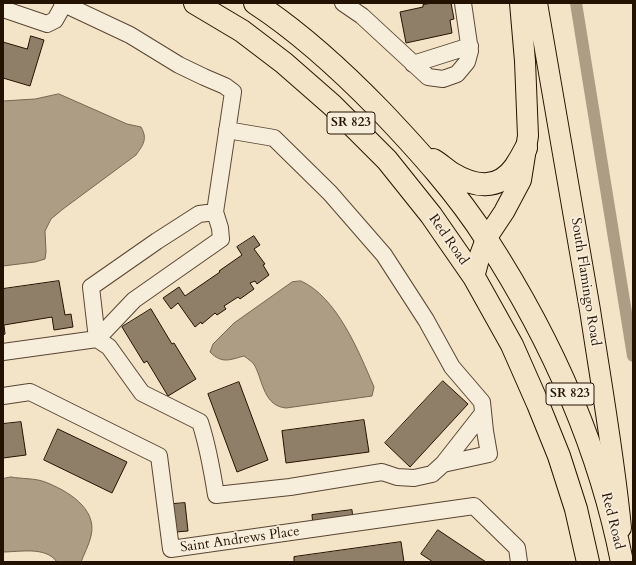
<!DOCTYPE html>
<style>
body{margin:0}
#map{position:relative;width:636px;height:565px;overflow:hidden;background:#f3e4c7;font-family:Cardo,serif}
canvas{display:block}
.frame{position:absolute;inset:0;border:4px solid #241201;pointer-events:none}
</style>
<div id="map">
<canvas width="636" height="565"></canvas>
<div class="frame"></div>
</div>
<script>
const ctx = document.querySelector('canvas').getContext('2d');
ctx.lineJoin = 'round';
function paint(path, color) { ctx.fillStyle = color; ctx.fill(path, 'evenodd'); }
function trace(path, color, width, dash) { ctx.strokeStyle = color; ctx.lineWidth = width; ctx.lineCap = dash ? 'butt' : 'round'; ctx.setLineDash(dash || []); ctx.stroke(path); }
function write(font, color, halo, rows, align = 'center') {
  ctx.font = font + ' Cardo,serif'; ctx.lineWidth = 3.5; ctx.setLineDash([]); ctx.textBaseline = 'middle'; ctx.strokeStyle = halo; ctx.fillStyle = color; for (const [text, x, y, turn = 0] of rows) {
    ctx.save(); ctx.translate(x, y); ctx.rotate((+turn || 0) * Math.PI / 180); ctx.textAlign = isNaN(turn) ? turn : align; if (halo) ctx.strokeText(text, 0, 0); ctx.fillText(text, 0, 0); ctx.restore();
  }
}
const water = new Path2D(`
 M59 94 127 124 141 127C148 139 143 145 136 155L63 209 51 219 45 231 46 252 45 259 35 262 3 266V101L35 99Z
 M301 281C337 297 359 352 374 387L372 396 286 408C264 406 263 382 255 366 253 362 248 359 244 356 229 360 222 364 210 352L213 344 234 323 292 282Z
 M11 477C21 479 35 478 45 482 66 490 98 508 91 536 89 545 84 554 81 562H57C46 546 19 552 3 552V479Z`);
paint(water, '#ad9d84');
trace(water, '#766550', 1);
trace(new Path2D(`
 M576 3 633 356`), '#ad9d84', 12);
const building = new Path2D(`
 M433 3H451L454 19 450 20 452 33 406 43 400 12 423 7V5Z
 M31 36 44 40 30 86 3 78V42L27 49Z
 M254 236 260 245 254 249 265 264 263 265 269 275 257 284 255 281 250 283 254 289 240 299 238 297 224 306 226 309 217 315 215 313 202 324 201 322 195 327 178 303 171 309 163 298 179 287 185 296 220 272 219 271 242 255 237 247Z
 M59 281 65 315 71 314 73 327 54 330 52 317 4 325 5 334 3 335V289Z
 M151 309 172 344 174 343 196 379 168 396 147 361 144 363 122 327Z
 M443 381 468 404 410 467 385 443Z
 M239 382 268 460 237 472 208 394Z
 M364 420 369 452 286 463 282 431Z
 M21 422 26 455 3 458V424Z
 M58 429 127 462 112 493 44 460Z
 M185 503 188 531 176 532 173 504Z
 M352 510 353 520 313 525 312 515Z
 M438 530 486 562H433L421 554Z
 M401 542 404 562H294V557Z`);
paint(building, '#907f68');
trace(building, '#241201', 1);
const minor = new Path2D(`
 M62 3 130 35 179 65 204 77 225 86 233 92 215 212 199 214 157 241 91 287 97 339
 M343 3 362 16 428 77 443 79 457 74 467 62 470 51 463 3
 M3 9 47 24 55 20 64 4
 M413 64 470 46
 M227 130 274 138 330 193 384 255 426 320 452 367 482 402 485 431 489 454 443 464
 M97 339 134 300 221 239 220 228 215 212
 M3 352 97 339 109 347 142 393 200 422C208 446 212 470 216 495L290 487 382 472 397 477 414 478 432 474 443 464 483 413
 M3 396 30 392 159 456 171 549 474 506 517 548 519 562`);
const major = new Path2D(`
 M537 3C555 105 573 207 590 310 601 383 614 455 621 528
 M474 277 480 255 486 239 504 212 521 180 528 136 525 61 520 3`);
const highway = new Path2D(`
 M195 3 242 31 284 63 332 105 387 160 431 215 474 277 512 345 538 404 559 456 576 509 588 562
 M255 3C301 33 342 71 380 110 419 151 457 193 487 240 551 339 599 446 622 562
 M433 160C440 164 445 169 451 173 474 187 498 191 515 167 519 161 523 154 526 148`);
trace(minor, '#584632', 18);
trace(major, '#241201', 22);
trace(highway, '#241201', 24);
trace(minor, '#f7eddb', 16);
trace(major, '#f3e4c7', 20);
trace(highway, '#f3e4c7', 22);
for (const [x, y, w] of [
 [351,123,48],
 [570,394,48]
]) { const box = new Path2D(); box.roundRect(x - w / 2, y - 11, w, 22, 3); ctx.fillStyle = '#f7eddb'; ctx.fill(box); trace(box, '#241201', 1); }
write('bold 13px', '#241201', null, [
 ["SR 823",351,123],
 ["SR 823",570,394]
]);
write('14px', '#241201', '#f7eddb', [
 ["Red Road",448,240,55],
 ["South Flamingo Road",585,282,81],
 ["Red Road",612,521,76],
 ["Saint Andrews Place",240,540,-8]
]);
</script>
